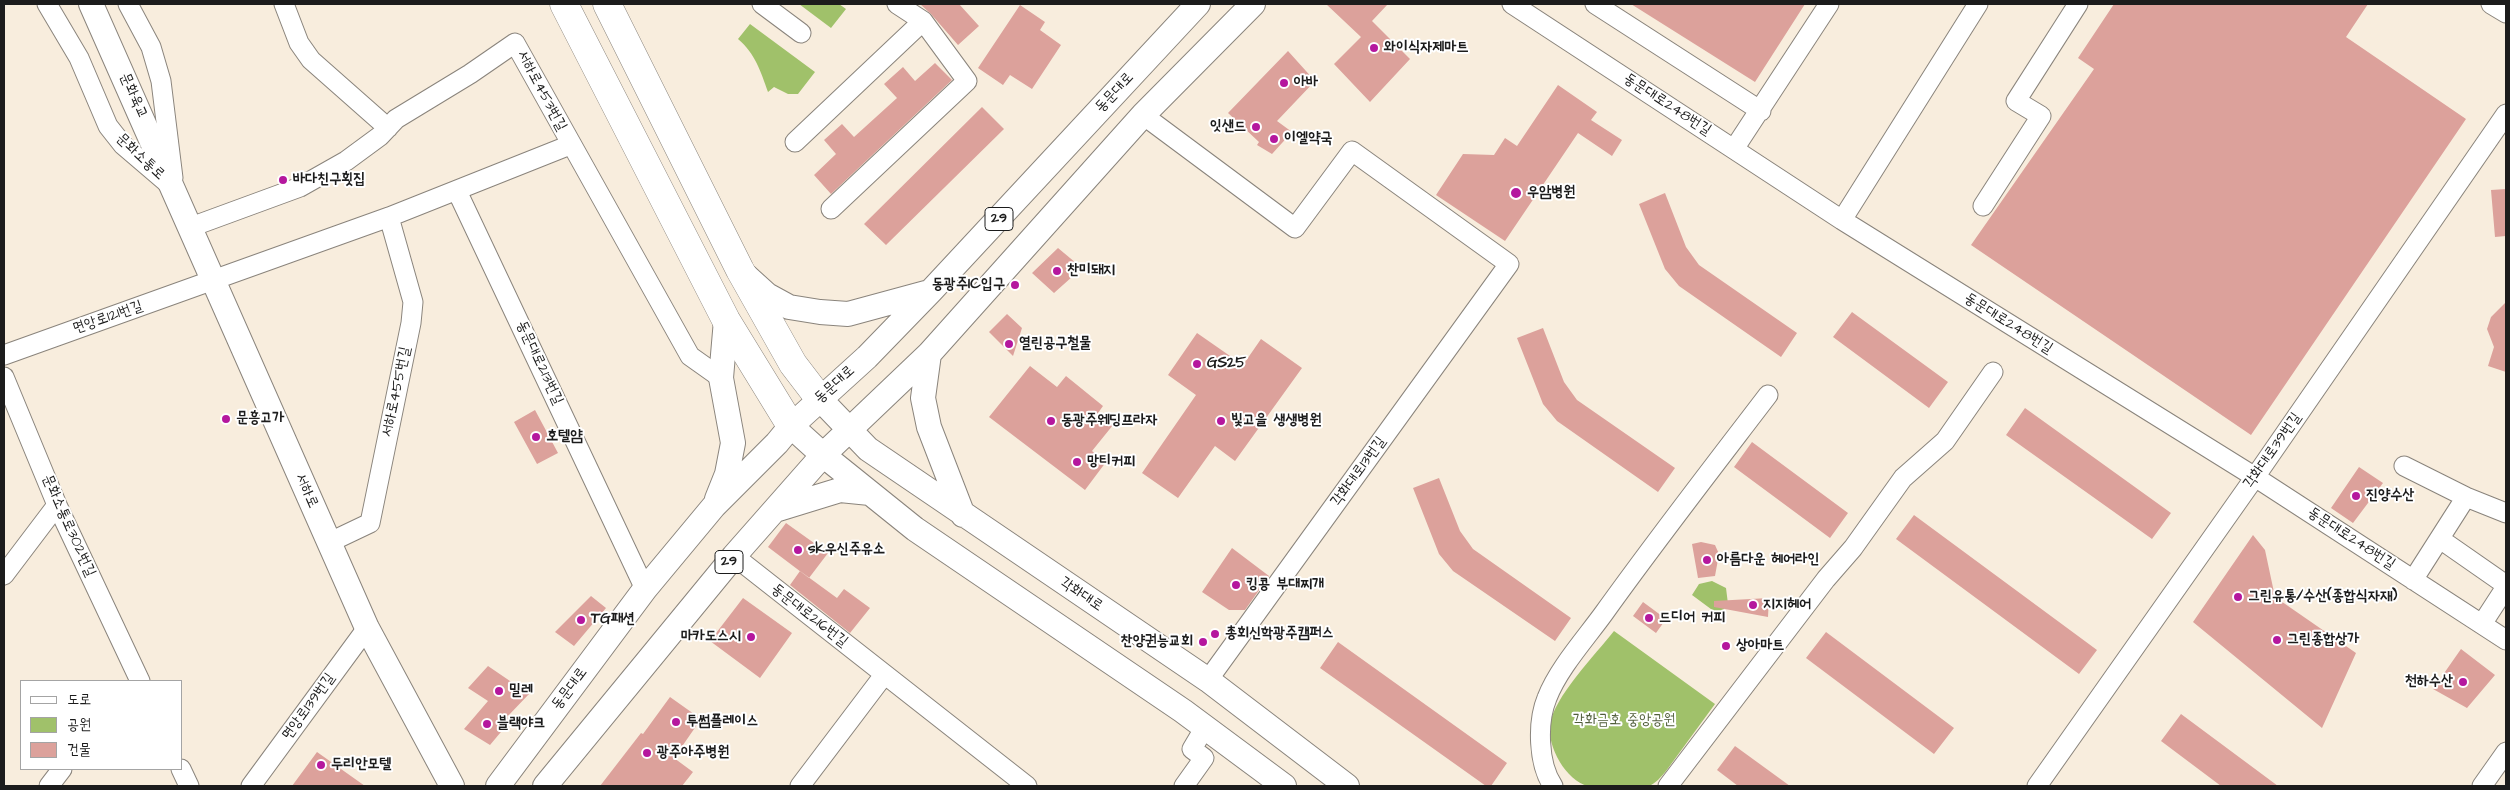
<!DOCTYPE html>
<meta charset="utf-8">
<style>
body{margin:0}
#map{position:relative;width:2510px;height:790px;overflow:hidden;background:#f8eddd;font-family:"Architects Daughter","Poor Story",sans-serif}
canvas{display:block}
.frame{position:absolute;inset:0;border:5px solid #1c1c1c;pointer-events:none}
.legend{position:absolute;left:20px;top:680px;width:162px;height:90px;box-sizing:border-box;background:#fff;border:1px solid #a4a4a4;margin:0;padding:6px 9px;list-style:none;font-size:15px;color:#1c1c1c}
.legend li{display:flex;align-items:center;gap:10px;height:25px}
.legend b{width:25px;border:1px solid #a4a4a4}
</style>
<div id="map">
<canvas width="2510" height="790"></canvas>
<div class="frame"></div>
<ul class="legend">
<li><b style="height:6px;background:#fff"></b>도로</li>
<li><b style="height:14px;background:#a0c16a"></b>공원</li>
<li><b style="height:14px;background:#dca19b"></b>건물</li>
</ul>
</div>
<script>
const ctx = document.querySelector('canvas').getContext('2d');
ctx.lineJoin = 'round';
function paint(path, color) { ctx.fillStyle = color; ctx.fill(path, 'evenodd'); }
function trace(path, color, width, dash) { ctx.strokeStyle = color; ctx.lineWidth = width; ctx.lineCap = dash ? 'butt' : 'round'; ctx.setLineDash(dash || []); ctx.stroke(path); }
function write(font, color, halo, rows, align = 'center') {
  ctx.font = font + ' "Architects Daughter","Poor Story",sans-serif'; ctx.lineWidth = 4; ctx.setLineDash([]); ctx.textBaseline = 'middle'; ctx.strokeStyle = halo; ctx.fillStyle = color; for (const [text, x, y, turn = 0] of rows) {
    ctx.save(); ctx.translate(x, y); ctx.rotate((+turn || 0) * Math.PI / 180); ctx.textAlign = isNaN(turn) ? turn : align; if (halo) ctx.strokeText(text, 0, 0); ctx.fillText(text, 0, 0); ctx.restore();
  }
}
paint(new Path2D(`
 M799 4H839L846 9 831 28Z
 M750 24 815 72 798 94H788L774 87 768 92C761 72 755 53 738 39Z
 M1712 581 1726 588 1728 604 1719 615 1692 595 1699 584Z
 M1614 631 1715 704 1666 771C1661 777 1656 783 1649 786 1644 787 1594 788 1588 786 1566 781 1547 746 1550 725 1553 698 1596 654 1614 631Z`), '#a0c16a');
paint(new Path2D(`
 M920 4H959L979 26 958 45 931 14Z
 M1326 4H1388L1372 21 1410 59 1370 102 1334 64 1361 37Z
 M1631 4H1805L1755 82Z
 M2114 4H2368L2346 37 2466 119 2251 435 1971 245 2094 69 2078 58Z
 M1020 5 1045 22 1040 30 1061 45 1032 89 1010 75 1003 85 978 68Z
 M1288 51 1315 81 1277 121 1292 132 1272 154 1257 145 1259 142 1228 113Z
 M935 63 952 80 831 194 814 175 836 154 824 140 842 124 854 137 897 98 884 84 903 67 915 81Z
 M1558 85 1597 112 1591 120 1622 140 1612 156 1578 133 1505 241 1436 195 1463 154 1494 155 1505 138 1517 146Z
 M982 107 1004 129 886 245 864 224Z
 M2506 189V236L2495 237 2491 190Z
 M1665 193 1686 247 1699 265 1797 333 1781 357 1679 286 1665 269 1639 204Z
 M1058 248 1082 268 1054 293 1032 273Z
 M2506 302V372L2488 366 2494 347 2487 329 2491 317Z
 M1852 312 1948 382 1929 408 1833 337Z
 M1007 314 1022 328 1013 356 989 332Z
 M1543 328 1564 382 1577 400 1675 468 1658 492 1557 421 1543 404 1517 338Z
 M1197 333 1243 365 1261 339 1302 368 1235 461 1215 446 1178 498 1142 473 1196 395 1168 375Z
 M1030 366 1057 387 1066 376 1103 406 1098 413 1113 425 1092 451 1106 462 1085 490 989 417Z
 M2025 408 2171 513 2152 539 2006 435Z
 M535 410 558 453 537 464 514 422Z
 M1752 442 1848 513 1830 538 1734 467Z
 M2359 467 2383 483 2353 523 2331 508Z
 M1439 478 1460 531 1473 549 1571 618 1555 641 1453 571 1439 554 1413 488Z
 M1914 515 2097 650 2079 674 1896 539Z
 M786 523 828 553 809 578 768 547Z
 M2253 535 2265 550 2275 597 2356 653 2322 728 2193 622Z
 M1701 542 1715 545 1719 554 1715 576 1698 578 1692 544Z
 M1232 548 1269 576 1245 610H1229L1202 592Z
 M800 571 837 598 844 589 870 608 850 633 790 585Z
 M591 596 606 608 574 646 555 632Z
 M743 598 792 633 760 678 710 641Z
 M1769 598 1768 617 1714 607V601Z
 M1643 602 1666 619 1656 633 1633 616Z
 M1826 632 1954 728 1934 754 1806 658Z
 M1338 642 1507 763 1491 786H1486L1320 668Z
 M2461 649 2495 675 2467 708 2433 689Z
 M488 666 529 694 507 717 511 720 490 745 464 729 488 701 468 688Z
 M670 697 701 719 674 758 693 772 682 786H600L641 733 643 734Z
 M2181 714 2278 786H2221L2161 741Z
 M1735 746 1790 786H1738L1717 770Z
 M317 752 365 786H292Z`), '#dca19b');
const minor = new Path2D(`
 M47 4 79 58 108 126 123 145 171 186
 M128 4 151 47 161 81 173 178
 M284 4 299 43 311 60 388 128
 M762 4 801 33
 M1512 4 1842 220 2255 477 2506 640
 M1595 4 1761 111
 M2491 4 2506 13
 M1143 115 1295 228 1352 151 1509 264 1208 680
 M795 142 923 21
 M1734 149 1829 4
 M457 191 645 589
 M1983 206 2041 116 2016 101 2078 4
 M831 209 967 81 923 21 897 4
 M1842 220 1978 4
 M191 227 300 187 346 161 380 136 396 119 470 74 515 43 690 356 721 378
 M4 355 389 217 570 145
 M4 377 57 505 140 681
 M2404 466 2466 497 2506 513
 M2440 539 2506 585
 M328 543 370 523 411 323 413 302 389 217
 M734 556 1027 786
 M4 575 57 505
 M2413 580 2466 497
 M2482 624 2506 587
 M181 769 189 786
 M49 786 62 769
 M251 786 367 628
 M800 786 884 675
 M1184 786 1204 758 1192 749 1205 727
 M1553 786C1538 764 1537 722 1547 698 1558 669 1586 638 1604 613 1657 539 1713 467 1768 395
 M1668 786 1826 579 1853 548 1903 478 1945 441 1993 372
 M2037 786 2255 477 2506 114
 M2482 786 2506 752`);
const major = new Path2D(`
 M91 4 367 628 452 786
 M746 276 767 295 789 307 820 312 848 314 929 292
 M929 354 923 398 929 427 963 515
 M819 398 868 449 1208 680 1347 786
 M791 426 823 455 915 529 1183 711 1284 786
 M717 499 727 474 733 443 721 378 726 320
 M775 510 840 490 870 493
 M498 786 645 589 714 506 777 443 791 426 867 357 931 291 1198 4
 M545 786 734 556 823 455 929 354 1143 115 1253 4`);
const highway = new Path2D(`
 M564 4 726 320 791 426
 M607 4 740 270 793 364 819 398`);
trace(minor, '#8a847c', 21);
trace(major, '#8a847c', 26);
trace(highway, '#8a847c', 29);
trace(minor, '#fff', 19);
trace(major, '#fff', 24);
trace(highway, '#fff', 28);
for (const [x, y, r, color] of [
 [1374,48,5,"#b5179e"],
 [1284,83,5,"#b5179e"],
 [1256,127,5,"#b5179e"],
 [1274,139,5,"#b5179e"],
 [283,180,5,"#b5179e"],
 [1516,193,6,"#b5179e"],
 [1057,271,5,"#b5179e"],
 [1015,285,5,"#b5179e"],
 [1009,344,5,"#b5179e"],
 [1197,364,5,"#b5179e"],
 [226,419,5,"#b5179e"],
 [1051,421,5,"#b5179e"],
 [1221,421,5,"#b5179e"],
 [536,437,5,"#b5179e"],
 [1077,462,5,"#b5179e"],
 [2356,496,5,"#b5179e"],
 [798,550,5,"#b5179e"],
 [1707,560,5,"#b5179e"],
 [1236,585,5,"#b5179e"],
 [2238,597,5,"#b5179e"],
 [1753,605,5,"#b5179e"],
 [1649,618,5,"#b5179e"],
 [581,620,5,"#b5179e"],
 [1215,634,5,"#b5179e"],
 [751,637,5,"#b5179e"],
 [2277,640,5,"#b5179e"],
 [1203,642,5,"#b5179e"],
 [1726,646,5,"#b5179e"],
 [2463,682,5,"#b5179e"],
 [499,691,5,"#b5179e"],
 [676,722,5,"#b5179e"],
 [487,724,5,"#b5179e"],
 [647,753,5,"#b5179e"],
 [321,765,5,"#b5179e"]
]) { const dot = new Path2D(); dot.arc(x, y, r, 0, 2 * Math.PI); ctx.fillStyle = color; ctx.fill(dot); trace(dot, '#fff', 2); }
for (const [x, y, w] of [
 [999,219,28],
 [729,562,28]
]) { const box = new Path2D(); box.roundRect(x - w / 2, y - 11.5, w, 23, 4); ctx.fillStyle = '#fff'; ctx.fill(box); trace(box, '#1c1c1c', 1); }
write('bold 14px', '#1c1c1c', null, [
 ["29",999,219],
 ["29",729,562]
]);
write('bold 15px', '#1c1c1c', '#fff', [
 ["와이식자제마트",1384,48],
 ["아바",1294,83],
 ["잇샌드",1246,127,"right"],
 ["이엘약국",1284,139],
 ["바다친구횟집",293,180],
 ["우암병원",1527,193],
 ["찬미돼지",1067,271],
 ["동광주IC입구",1005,285,"right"],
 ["열린공구철물",1019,344],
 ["GS25",1207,364],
 ["문흥고가",236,419],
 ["동광주웨딩프라자",1061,421],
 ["빛고을 생생병원",1231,421],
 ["호텔얌",546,437],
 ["망티커피",1087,462],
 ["진양수산",2366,496],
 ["sk우신주유소",808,550],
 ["아름다운 헤어라인",1717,560],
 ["킹콩 부대찌개",1246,585],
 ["그린유통/수산(종합식자재)",2248,597],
 ["지지헤어",1763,605],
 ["드디어 커피",1659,618],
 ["TG패션",591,620],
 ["총회신학광주캠퍼스",1225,634],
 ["마카도스시",741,637,"right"],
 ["그린종합상가",2287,640],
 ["찬양권능교회",1193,642,"right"],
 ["상아마트",1736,646],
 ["천하수산",2453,682,"right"],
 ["밀레",509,691],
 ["투썸플레이스",686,722],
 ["블랙야크",497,724],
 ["광주아주병원",657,753],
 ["두리안모텔",331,765]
], 'left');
write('15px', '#1c1c1c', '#fff', [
 ["서하로453번길",541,91,62],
 ["동문대로",1115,93,-47],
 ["문화육교",133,96,66],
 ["동문대로248번길",1667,105,33],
 ["문화소통로",140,157,43],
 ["면앙로121번길",108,318,-19],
 ["동문대로248번길",2008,324,32],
 ["동문대로213번길",539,363,65],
 ["동문대로",835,385,-42],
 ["서하로455번길",397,392,-78],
 ["각화대로39번길",2273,451,-55],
 ["각화대로13번길",1359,472,-54],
 ["서하로",306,491,66],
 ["문화소통로302번길",68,526,66],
 ["동문대로248번길",2351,539,33],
 ["각화대로",1081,595,34],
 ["동문대로216번길",809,616,38],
 ["동문대로",570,689,-53],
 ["면앙로139번길",309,707,-54]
]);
write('15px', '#515e3b', '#fff', [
 ["각화금호 중앙공원",1624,721]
]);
</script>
